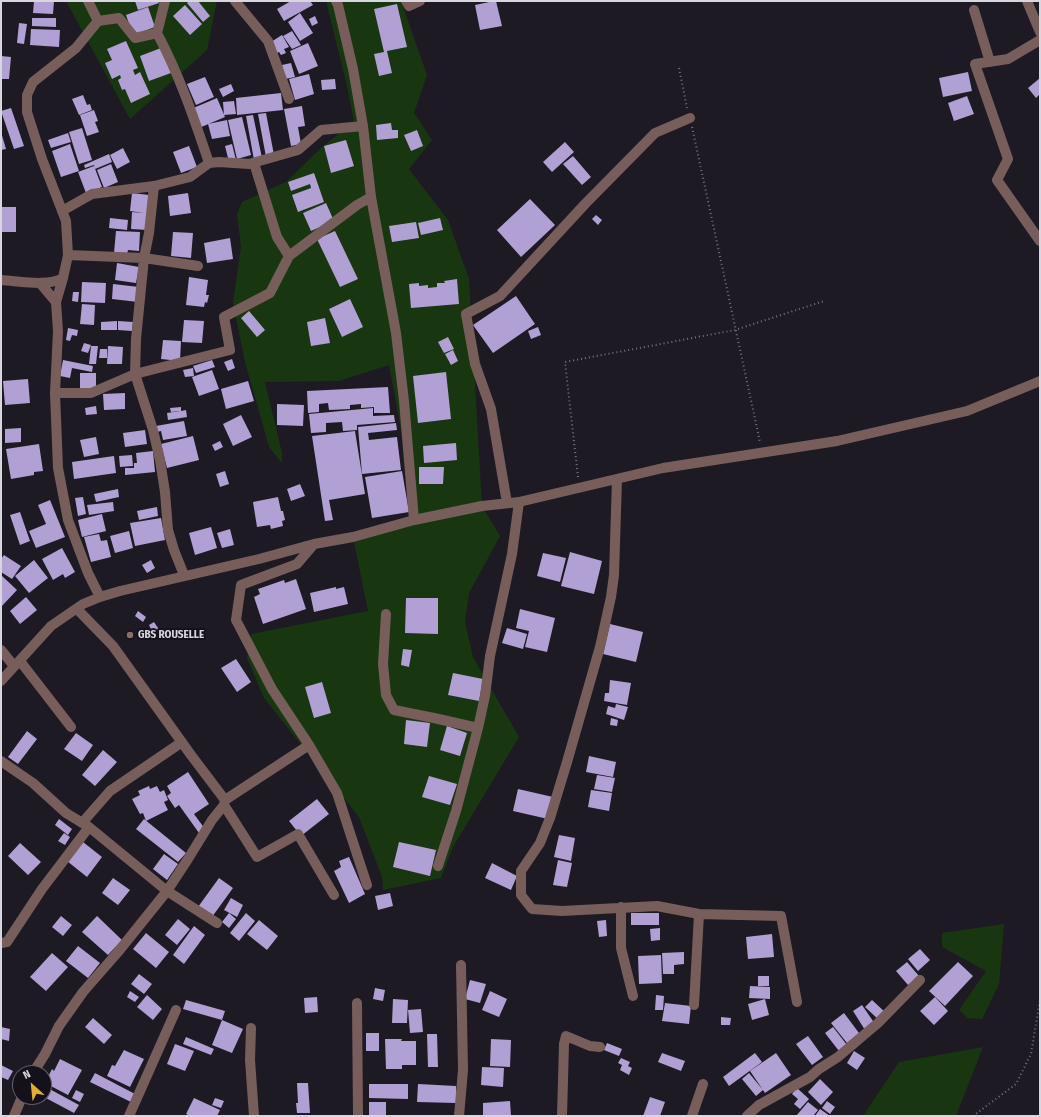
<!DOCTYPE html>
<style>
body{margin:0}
#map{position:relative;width:1041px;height:1117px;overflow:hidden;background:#1d1a24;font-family:"Fira Sans Condensed",sans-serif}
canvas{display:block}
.frame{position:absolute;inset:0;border:2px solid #d8d6de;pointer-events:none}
.north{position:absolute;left:12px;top:1065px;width:40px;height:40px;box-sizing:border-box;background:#14111b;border:1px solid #626069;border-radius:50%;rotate:333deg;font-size:11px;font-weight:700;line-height:16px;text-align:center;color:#d8d6de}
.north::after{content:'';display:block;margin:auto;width:14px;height:18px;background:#e0b034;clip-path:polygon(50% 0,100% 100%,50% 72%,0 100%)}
</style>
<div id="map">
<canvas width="1041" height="1117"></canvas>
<div class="frame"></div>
<div class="north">N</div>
</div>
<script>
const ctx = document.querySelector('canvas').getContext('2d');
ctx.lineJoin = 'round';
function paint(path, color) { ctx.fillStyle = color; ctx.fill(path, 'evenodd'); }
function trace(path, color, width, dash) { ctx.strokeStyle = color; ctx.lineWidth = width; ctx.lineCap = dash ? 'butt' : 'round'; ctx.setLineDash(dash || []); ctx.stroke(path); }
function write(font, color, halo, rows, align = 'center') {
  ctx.font = font + ' "Fira Sans Condensed",sans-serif'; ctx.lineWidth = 4; ctx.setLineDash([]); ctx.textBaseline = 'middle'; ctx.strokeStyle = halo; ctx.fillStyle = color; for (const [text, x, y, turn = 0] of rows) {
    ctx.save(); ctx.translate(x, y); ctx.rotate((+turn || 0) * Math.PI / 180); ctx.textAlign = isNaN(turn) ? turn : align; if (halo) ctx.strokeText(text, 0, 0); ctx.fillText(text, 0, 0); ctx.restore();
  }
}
paint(new Path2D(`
 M66 1H217L207 50 130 119Z
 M326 1H401L427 75 414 113 432 140 409 169 448 220 469 279 482 506 500 536 469 593 465 622 473 657 519 737 453 847 441 878 383 890 382 877 359 817 264 698 247 658 251 634 368 611 353 537 413 519 411 484 389 365 339 381 265 382 282 453V463L269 447 245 362 233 303 241 246 237 214 242 202 286 182 322 147 354 122 347 86Z
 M1004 924 999 984 982 1019 967 1018 962 1012 959 1010 986 971 942 947V933Z
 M983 1047 956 1116H863L899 1062Z`), '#183711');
paint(new Path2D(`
 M34 1H54L53 14 33 13Z
 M135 1H158L159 3 138 10Z
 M189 1H198L210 16 203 22 187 3Z
 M291 1H310L313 5 284 21 277 9Z
 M494 1H496L502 26 480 30 475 5Z
 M397 4 407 47 387 51 392 73 379 76 374 54 384 52 374 9Z
 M185 5 202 24 190 35 173 16Z
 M148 7 155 27 133 35 126 15Z
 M300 13 313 33 300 41 288 22Z
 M315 16 318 23 312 26 309 19Z
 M32 18H56V27L32 26Z
 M19 23 27 24 24 44 17 43Z
 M31 29 60 30 59 47 30 45Z
 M292 31 301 45 292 49 283 36Z
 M282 35 289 47 284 49 286 53 281 55 279 52 277 53 271 42Z
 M126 41 138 68 133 70 135 75 140 72 150 94 131 103 125 89 122 90 118 80 121 78 120 75 112 79 105 63 112 60 107 49Z
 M308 43 318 66 299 74 290 51Z
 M161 48 171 73 149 81 140 56Z
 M1 56 11 57 9 79H1Z
 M291 63 295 77 285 79 282 65Z
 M968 72 972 91 943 97 939 78Z
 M309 74 314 94 295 100 289 79Z
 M205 77 214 97 196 105 187 84Z
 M1040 78V94L1036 98 1028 88Z
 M335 79 336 89 322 90 321 80Z
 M231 84 234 91 223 97 219 89Z
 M281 93 283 110 237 115 236 98Z
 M83 95 87 105 90 104 92 110 79 115 72 99Z
 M967 96 974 114 954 121 948 103Z
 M217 98 225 117 199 128 191 109Z
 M234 101 236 114 224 115 223 102Z
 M302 106 305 126 298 127 301 144 291 146 284 109Z
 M11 108 24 146 14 149 1 111Z
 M94 110 98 121 95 122 99 132 87 136 80 115Z
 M266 113 274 155 266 157 258 114Z
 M253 115 262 158 254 160 246 116Z
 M242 117 251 155 237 159 228 120Z
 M227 120 230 136 212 139 208 124Z
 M391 123 392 130H398V138L377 140 376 125Z
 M82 128 92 160 79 164 69 132Z
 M417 130 423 146 411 151 404 135Z
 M1 132 6 149 1 150Z
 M68 133 71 142 51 148 48 140Z
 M346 140 354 166 331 173 324 146Z
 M565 142 574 152 552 172 543 162Z
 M70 144 79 171 61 177 52 151Z
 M232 144 236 160 229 162 225 146Z
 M189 146 197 167 181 173 173 152Z
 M123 148 130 162 117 169 110 155Z
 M109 154 112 162 95 169 94 165 85 168 84 165Z
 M573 156 591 177 582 185 563 164Z
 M111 164 118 182 104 188 97 170Z
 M94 166 102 187 86 193 78 172Z
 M314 173 324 202 298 212 292 195 311 188 310 184 291 191 288 182Z
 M132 193 149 195 148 230 131 229 132 212 144 213 130 211Z
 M188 193 191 213 170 216 168 196Z
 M530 199 555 225 521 257 497 230Z
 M326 203 334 221 311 231 303 213Z
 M1 207H16V232H1Z
 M596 215 602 220 598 225 592 219Z
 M110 218 128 220 127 230 109 228Z
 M440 218 443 230 421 235 418 223Z
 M416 222 419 238 392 242 389 226Z
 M116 231 140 232 139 251 128 250 127 254 114 253Z
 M335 231 358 279 340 287 317 239Z
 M173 232 193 233 191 258 171 256Z
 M230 238 233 259 207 263 204 243Z
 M117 263 139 267 136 283 115 280Z
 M189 277 208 280 206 295H209L207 303 205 302 204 307 186 305Z
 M457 279 459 304 411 308 409 284 419 283V286L428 285V288L437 287V283H445L444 281Z
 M82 282 106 283 105 303 81 302Z
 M113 284 139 287 138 302 112 299Z
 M73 292H79L78 302 72 301Z
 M516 296 535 324 493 353 473 325Z
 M350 299 363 327 342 337 329 309Z
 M82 304 95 305 94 325 80 324Z
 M249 311 265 330 257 337 241 318Z
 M325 318 330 343 311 346 307 322Z
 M184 320 204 321 202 343 182 342Z
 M117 321V330H101V322Z
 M118 321 133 322 132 331 118 330Z
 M538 327 541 335 531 339 528 331Z
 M68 328 78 330 77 336 72 335 70 341 66 340Z
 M448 337 454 349 444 353 438 342Z
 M163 340 181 341 180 361 161 359Z
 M84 343 91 345 88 353 81 351Z
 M91 346H98L96 364H89Z
 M108 346 123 347 122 364H107Z
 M100 349H107V358H99Z
 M453 350 458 361 451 365 445 354Z
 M232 359 235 368 228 371 224 362Z
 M63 360 93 366 92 372 72 368 70 378 60 376Z
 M212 360 215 367 196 373 193 366Z
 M193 368 194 376 185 377 183 370Z
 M212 370 219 389 199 396 192 377Z
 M446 372 451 419 418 423 413 376Z
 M80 373H96V389H80Z
 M28 379 30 403 5 405 3 381Z
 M248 381 254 401 226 409 221 389Z
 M388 387 390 413H374V407L361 408V404L350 405V409L329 410 328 403 319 404V412L308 413 307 391Z
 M125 393V409L104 410 103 394Z
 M277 404 304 405 303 426 277 425Z
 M96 406 97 414 86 415 85 408Z
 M181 407V411L186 410 187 417 168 420 167 413 180 411 171 412 170 408Z
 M373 408V416L394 415 395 422 357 425V430L343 431 342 422 326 423V432L311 433 309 414Z
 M241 415 252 437 233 446 223 424Z
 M184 421 187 436 163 440 161 431 157 432 156 426Z
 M396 423 397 430 368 433 369 440 397 437 401 470 362 474 358 427Z
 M21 428V442L5 443V429Z
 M145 430 147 444 125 447 123 433Z
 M355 431 365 494 329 500 333 520 325 521 312 436Z
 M193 436 199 460 167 468 161 444Z
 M96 437 99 454 84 457 80 440Z
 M220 441 223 447 215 451 212 445Z
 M456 443 457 460 424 463 423 446Z
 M39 444 43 471 34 472V475L11 479 6 449Z
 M153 451 155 472 125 475V468H134V463H137L136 453Z
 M132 455 133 466 120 467 119 456Z
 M114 456 116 473 74 479 72 462Z
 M419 467H444L443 484H419Z
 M225 471 229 484 220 487 216 474Z
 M402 471 409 512 372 518 365 477Z
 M300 484 305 496 291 501 287 489Z
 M118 489 119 497 96 502 94 494Z
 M83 497 86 514 78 516 75 498Z
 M278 497 281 511H283L285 520 282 521 283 526 271 529 270 525 257 527 253 502Z
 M50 500 65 537 36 548 29 531 46 524 38 505Z
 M113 502 114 511 89 515 87 505Z
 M157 507 158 516 139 520 137 511Z
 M20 512 30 541 20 545 10 515Z
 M102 514 106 531 82 537 78 520Z
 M161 518 165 540 135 546 130 523Z
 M211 527 217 548 195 555 189 533Z
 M230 529 234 545 222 548 217 533Z
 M129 531 133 548 115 553 110 536Z
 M99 534 101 541 107 540 111 557 91 562 84 537Z
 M62 548 75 572 65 578 63 574 53 580 42 559Z
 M570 552 602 561 594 594 561 586Z
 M543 553 566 558 560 582 537 576Z
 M4 555 21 566 12 579 1 572V559Z
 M34 560 48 578 29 593 15 576Z
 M151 560 155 568 147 573 142 565Z
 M1 575 17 590 1 607Z
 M296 579 306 609 263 624 254 597 260 594 258 589 284 580 285 583Z
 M336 587V589L344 587 348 604 314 612 310 593Z
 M26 597 37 610 20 624 10 611Z
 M406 598H438V634L405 633Z
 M520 609 555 618 547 652 525 647 529 631 516 628Z
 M138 611 146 617 143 622 135 616Z
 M154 622 160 631 150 637 146 632 151 629 149 625Z
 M610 624 643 632 636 662 603 654Z
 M507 628 527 634 523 649 502 643Z
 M403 649 412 650 409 667 401 665Z
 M236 659 251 682 237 692 221 668Z
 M453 673 483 679 479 701 448 695Z
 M610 680 631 683 627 705 604 701 605 693H609Z
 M322 682 331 713 314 718 305 687Z
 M616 704 628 707 624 720 606 714 608 706 615 708Z
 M611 718 618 720 617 726 610 725Z
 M406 720 430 723 427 747 404 744Z
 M447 726 467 733 460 756 440 750Z
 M27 731 37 739 18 764 8 757Z
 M76 733 93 745 82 761 64 749Z
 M103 750 117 762 95 786 82 775Z
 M589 756 616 762 613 777 586 772Z
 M188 772 209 804 194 814 205 829 199 833 179 805 175 808 167 796 171 793 167 786Z
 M597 775 615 778 612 792 594 789Z
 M429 776 457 784 450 805 422 797Z
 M149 786 150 789 157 786 160 792 164 790 168 800 164 802 168 810 146 821 143 813 140 814 132 799 140 795 138 791Z
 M518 789 553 797 548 819 513 811Z
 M591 790 612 793 609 811 588 807Z
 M317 799 329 814 301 836 289 821Z
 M59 819 72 829 68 835 55 825Z
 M144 819 186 853 178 862 136 829Z
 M64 833 70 837 65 845 58 841Z
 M559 835 575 838 571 861 554 857Z
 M83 842 102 857 87 877 67 861Z
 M399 842 436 850 430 876 393 867Z
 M20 843 41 862 28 875 8 856Z
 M164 854 178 864 167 880 153 869Z
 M349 857 365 894 349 903 334 871 341 867 339 861Z
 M558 860 572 863 567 887 553 885Z
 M492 863 517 876 511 890 485 878Z
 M113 878 130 890 118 905 102 893Z
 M219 878 233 888 212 917 198 907Z
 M390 893 393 906 378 910 375 896Z
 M231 898 243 905 237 917 224 910Z
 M229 913 236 919 229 928 222 922Z
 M246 913 255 921 239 941 230 933Z
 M631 913H659V925H631Z
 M61 916 72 925 63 936 52 927Z
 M97 916 122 940 108 955 82 932Z
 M178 919 190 929 177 945 165 935Z
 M259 920 278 936 267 950 247 934Z
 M606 920 607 936 599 937 597 921Z
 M194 926 205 935 184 964 173 955Z
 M660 928V940L651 941 650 929Z
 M146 933 169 952 156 968 133 949Z
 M772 934 774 957 748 959 746 937Z
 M78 946 100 963 88 978 66 961Z
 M920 949 930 960 918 971 908 959Z
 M684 952V964L674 965V974H663L662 953Z
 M52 953 68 967 46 991 30 977Z
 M661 955 662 983 639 984 638 956Z
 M907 962 919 976 908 985 896 971Z
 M958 962 973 976 945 1006 929 991Z
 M139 974 152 984 144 994 131 984Z
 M758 976H769V986H758Z
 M470 980 486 984 480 1003 465 999Z
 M750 986 770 987V999L749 998Z
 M375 988 385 990 383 1001 373 999Z
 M130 991 139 997 135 1002 127 997Z
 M490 991 507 999 499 1017 482 1010Z
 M147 995 162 1009 153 1020 137 1007Z
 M656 995 664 996 663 1010H655Z
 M317 997 318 1012 305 1013 304 998Z
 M935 997 948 1011 934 1025 920 1011Z
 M393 999 408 1000 407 1023H392Z
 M765 999 769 1015 752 1020 748 1004Z
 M186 1000 225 1011 222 1020 183 1009Z
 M872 1000 886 1013 879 1020 865 1007Z
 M665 1003 691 1006 689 1024 662 1021Z
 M862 1005 875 1024 865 1030 853 1011Z
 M421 1009 423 1032 410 1033 408 1010Z
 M844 1013 859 1033 847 1043 831 1023Z
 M721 1017 731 1018 730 1025H721Z
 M93 1018 112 1035 104 1044 85 1027Z
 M222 1020 243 1029 232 1053 212 1045Z
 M1 1027 10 1029 9 1041 1 1039Z
 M833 1027 847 1045 839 1051 825 1033Z
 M366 1033H379V1051H366Z
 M427 1034H437L438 1067H428Z
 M808 1036 823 1057 812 1065 796 1044Z
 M186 1037 214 1049 211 1055 183 1044Z
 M385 1039H402L401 1041H416V1065H402V1069H386Z
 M491 1039 511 1040 510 1067 490 1066Z
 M607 1043 622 1049 619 1056 604 1050Z
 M175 1044 194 1051 185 1071 167 1064Z
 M124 1050 144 1059 130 1087 107 1076 112 1065 115 1066Z
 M854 1051 865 1058 857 1070 847 1063Z
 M662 1053 685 1061 681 1071 658 1062Z
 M755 1053 762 1062 729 1086 723 1077Z
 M776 1053 791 1075 765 1093 750 1071Z
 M621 1058 630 1062 628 1066 632 1068 629 1075 620 1070 622 1065 618 1063Z
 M60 1059 82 1070 68 1095 45 1083 52 1069 54 1071Z
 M1 1065 13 1071 8 1080 1 1077Z
 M482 1067 504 1068 503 1087 481 1085Z
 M95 1073 135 1094 131 1102 90 1082Z
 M749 1073 763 1090 756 1096 742 1079Z
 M820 1079 833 1092 821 1105 808 1092Z
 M297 1083H308L310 1113H297L296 1103H298Z
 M369 1084H408V1099L369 1098Z
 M418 1084 456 1086V1103L417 1102Z
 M44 1086 79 1105 74 1113 44 1097Z
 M797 1088 809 1099 800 1109 794 1104 798 1099 792 1094Z
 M76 1090 84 1094 80 1102 72 1098Z
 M650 1097 665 1102 660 1116H643Z
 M194 1098 220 1110 217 1116H190L186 1114Z
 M215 1098 224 1101 221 1108 212 1105Z
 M510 1101 511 1116H483V1103Z
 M827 1101 835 1107 830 1114 822 1108Z
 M369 1102H386V1116H369Z
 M808 1102 818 1110 813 1116H796Z
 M820 1109 830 1116H815Z`), '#b1a0d3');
trace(new Path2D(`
 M679 68 687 108
 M692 127 760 442
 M578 477 565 362 735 330 824 301
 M973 1116 1016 1084 1031 1054 1040 1000`), '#78757e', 2, [1, 3]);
trace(new Path2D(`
 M88 1 98 21
 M235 1 268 41 289 99
 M336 1 338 5 353 69 363 126 371 197 396 333 404 401 414 520
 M406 1 409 6 420 1
 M1027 1 1040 32
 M974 10 990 62
 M157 33C179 74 194 118 209 163
 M1040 40 1008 59 975 64 1008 159 997 180 1040 241
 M254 163 277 237 289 256
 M154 186 149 233 144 258 136 339 135 374 153 430 160 460 165 492 168 530 174 550 184 575
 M62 211 92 194 154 186 190 177 209 163 219 162 249 164 298 150 321 130 363 126
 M68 255 144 258 198 266
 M1 280C19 281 48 287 63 278
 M40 283 56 302
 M55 393H91L135 374 230 350 224 317 270 293 289 256 357 205 371 197
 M617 479 614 575 611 597 600 647 567 762 550 818 540 843 521 871V895L532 909 562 911 657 906 699 914 781 916 797 1002
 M507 503 491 409 475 364 466 314 500 296 586 203 655 133 690 118
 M314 544 297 564 241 585 236 620 272 689 309 745 337 793 367 885
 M100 597 88 573 68 520 58 468 55 393 58 331 56 302 63 278 68 255 66 221 42 159 27 112V95L33 82 76 48 98 21 119 18 135 38 157 33 165 1
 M386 614 383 664 386 695 394 710 434 718 478 728
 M1 650 14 666
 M20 661 71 727
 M1 681 51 626 83 604 100 597 120 591 259 559 314 544 353 537 414 520 482 506 519 502 663 468 837 441 967 411 1040 381
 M1 761 33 783 66 813 89 827 167 891 217 923
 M225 800 309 745
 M224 805 257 857 298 834 334 895
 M82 823 110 791 182 742
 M438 866 456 811 478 728 485 696 490 656 512 554 519 502
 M621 907V948L633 996
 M1 943 7 942 42 889 89 827
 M357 1003 358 1116
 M694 1005 699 914
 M251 1028 250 1060 254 1116
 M33 1073 45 1054 59 1026 83 992 118 952 167 891 188 859 212 820 224 805 225 800 191 755 113 646 77 609
 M14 1116 22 1097
 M129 1116 176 1010
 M459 1116 463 1070 461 965
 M562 1116 564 1044 566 1036 590 1046 600 1047
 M692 1116 703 1084
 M747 1116 759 1105 810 1077 819 1069 838 1057 878 1023 920 980`), '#785e5b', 10);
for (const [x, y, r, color] of [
 [130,635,4,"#8d6e63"]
]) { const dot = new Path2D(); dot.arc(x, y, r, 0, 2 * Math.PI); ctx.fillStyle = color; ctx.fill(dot); trace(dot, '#14111b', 1.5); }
write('bold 11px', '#d8d6de', '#14111b', [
 ["GBS ROUSELLE",138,635]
], 'left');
</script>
